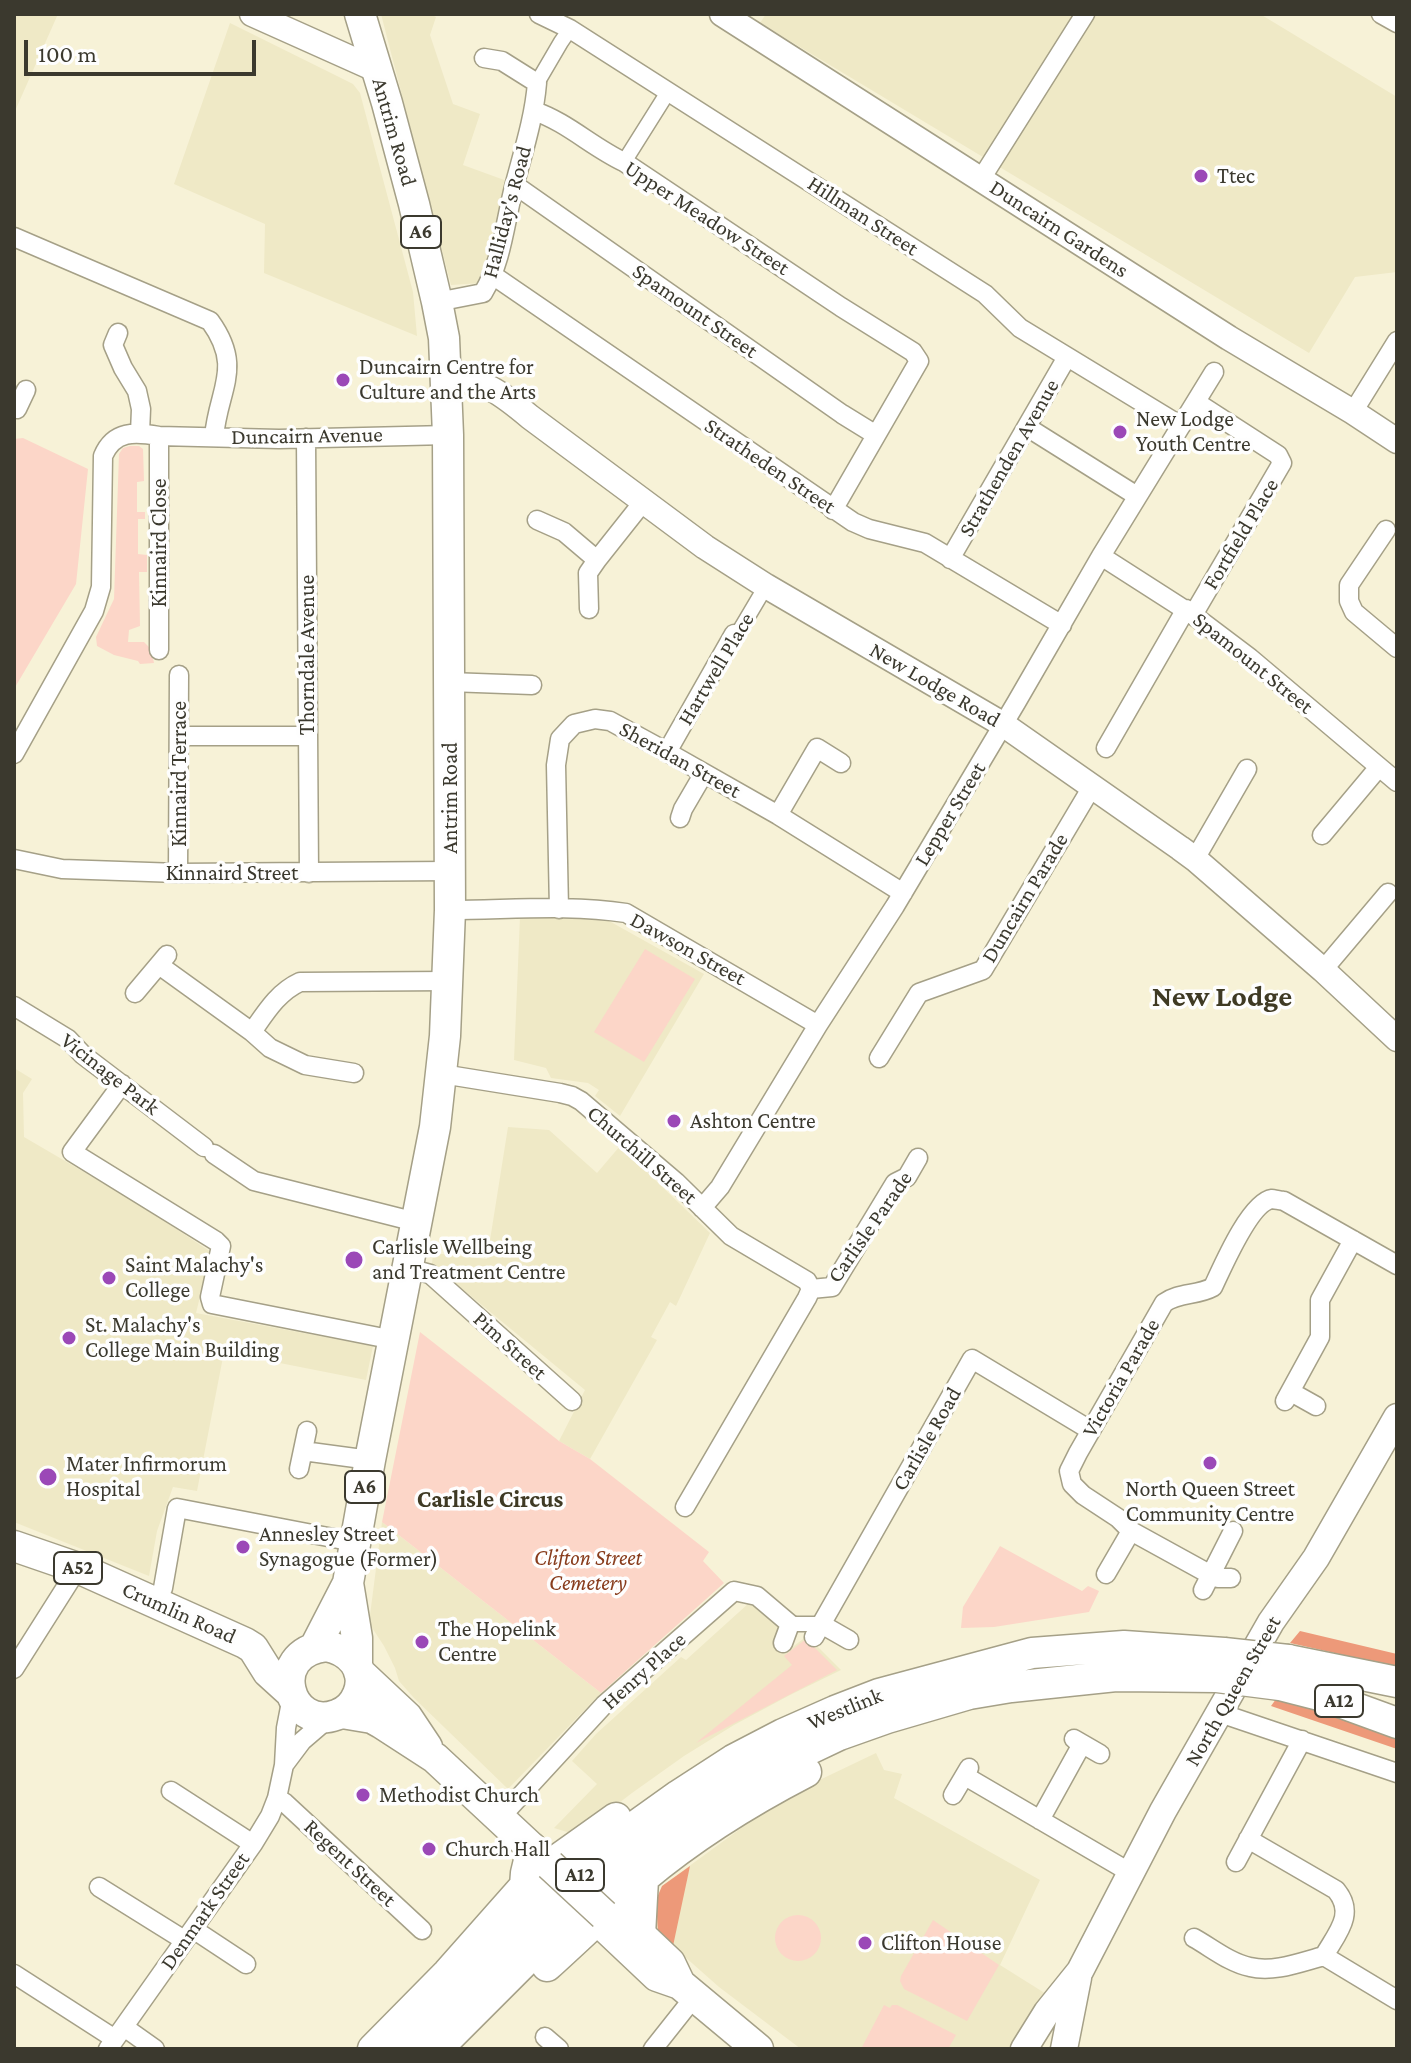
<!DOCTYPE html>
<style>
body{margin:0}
#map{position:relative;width:1411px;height:2063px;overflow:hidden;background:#f7f2d7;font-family:"Crimson Pro",serif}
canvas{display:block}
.frame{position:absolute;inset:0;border:16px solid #3b392e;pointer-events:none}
.scale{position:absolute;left:24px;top:40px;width:232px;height:36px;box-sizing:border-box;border:4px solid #3b392e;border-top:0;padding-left:10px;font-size:24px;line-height:28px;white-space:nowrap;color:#3b392e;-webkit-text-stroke:6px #fefefe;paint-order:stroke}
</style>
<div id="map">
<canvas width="1411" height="2063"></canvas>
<div class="frame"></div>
<div class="scale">100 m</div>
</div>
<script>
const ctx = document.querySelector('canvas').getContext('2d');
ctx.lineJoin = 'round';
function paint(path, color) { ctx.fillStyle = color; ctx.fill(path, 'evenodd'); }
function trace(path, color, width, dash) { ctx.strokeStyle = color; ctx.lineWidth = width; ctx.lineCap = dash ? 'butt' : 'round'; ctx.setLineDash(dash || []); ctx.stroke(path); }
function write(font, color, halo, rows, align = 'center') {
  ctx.font = font + ' "Crimson Pro",serif'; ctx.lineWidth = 7; ctx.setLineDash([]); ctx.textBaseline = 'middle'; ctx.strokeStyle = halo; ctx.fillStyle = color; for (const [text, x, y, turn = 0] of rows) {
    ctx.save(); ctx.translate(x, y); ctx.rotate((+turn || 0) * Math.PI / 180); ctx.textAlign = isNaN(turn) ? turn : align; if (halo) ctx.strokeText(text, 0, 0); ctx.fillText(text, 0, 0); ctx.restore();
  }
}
paint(new Path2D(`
 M14 14H58L15 111H14Z
 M381 14H430L436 17 430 35 453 104 480 114 463 165 507 181 481 283 451 285Z
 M766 14H1260L1397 97V272L1355 277 1309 353 760 23Z
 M230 23 335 75 353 84 360 93 413 292 417 336 264 273 265 224 174 184Z
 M520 917H602L704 974 620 1116 595 1096 599 1090 588 1083 551 1078 546 1068 514 1060Z
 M14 1068 32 1079 23 1093 24 1137 137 1203 211 1252 196 1313 373 1346 366 1380 224 1352 197 1491 173 1487 157 1531 149 1576 14 1522Z
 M508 1127 549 1130 597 1173 620 1146 710 1233 676 1306 670 1302 651 1337 657 1340 590 1459 559 1441 585 1390 432 1264 433 1253 487 1259Z
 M382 1522 601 1693 508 1789 414 1698 399 1681 395 1668 384 1646 369 1623Z
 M749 1603 783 1631 777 1636 790 1649 807 1636 841 1670 790 1695 734 1725 684 1756 632 1793 577 1835 554 1828 597 1784 572 1761 596 1734 681 1657 686 1660Z
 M876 1753 884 1770 902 1774 894 1798 1040 1880 1000 1965 1051 1997 1016 2049H801L719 1987 658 1933 656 1919 662 1886 766 1810 807 1786Z`), '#efe9c6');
paint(new Path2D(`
 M23 438 88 469 76 584 14 689V439Z
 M130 446H139L143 449 144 481 137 482V512H145V519H138V554L147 555V572H139L140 626 129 630 128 642H144L151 649 154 663 140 664 138 661 114 655 97 646 96 637 114 599 119 454 123 448Z
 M645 949 695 979 644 1062 594 1032Z
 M420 1332 559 1441 590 1459 709 1552 703 1561 724 1583 601 1693 382 1522Z
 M1000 1546 1082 1591 1088 1586 1099 1591 1089 1612 994 1627 961 1628 963 1607Z
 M806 1639 837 1670 696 1743 792 1665 784 1656Z
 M775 1938a23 23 0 1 1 46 0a23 23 0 1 1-46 0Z
 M933 1920 999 1965 967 2021 904 1989 900 1981 901 1976Z
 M884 2005 890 2008 892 2005H897L956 2035 948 2049H861Z`), '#fcd6c8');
paint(new Path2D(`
 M1300 1631 1397 1654V1667L1290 1643Z
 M1279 1695 1397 1739V1749L1271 1706Z
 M690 1866 673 1946 658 1933 656 1900 662 1886Z`), '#ed9979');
const pedestrian = new Path2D(`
 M537 83 561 42 570 29
 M624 162 668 92
 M734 634 740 630 766 586
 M790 1624H821`);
const minor = new Path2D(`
 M539 14 570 29 985 294 1020 328 1181 426
 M1381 14 1397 23
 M534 111C567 122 592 147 624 162L841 307 913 352 919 361 833 510
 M981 179 1085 14
 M515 185 842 414 876 435
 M14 237 210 321C244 368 218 389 214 437
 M494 276 853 522 869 529 925 543 1062 625
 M437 302 483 293C502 262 505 222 514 187 523 152 534 119 537 83L502 61 484 58
 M118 333 113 345 123 368 137 391 141 409 140 433
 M17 409 26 390
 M1353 412 1397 341
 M1027 427 1137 496
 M159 436V650
 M306 438 309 873
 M537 520 564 532 597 560 643 502
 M1386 530 1349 585V601L1354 612 1397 648
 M1101 556 1193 615 1250 658 1397 782
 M950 559 1067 357
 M589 609 588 573 597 560
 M1193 615 1282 463 1278 455 1196 402
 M449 682 532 685
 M179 736H308
 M1106 748 1186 609
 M667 752 734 634
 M14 754 94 611 101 587 103 456C114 430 135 432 159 436L279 439 448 435
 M778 815 817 748 841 763
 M680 818 683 809 704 773
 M1322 835 1379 767
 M14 859 62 869 178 873 450 871
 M1195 859 1247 769
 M178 873 179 675
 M559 909 556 765 560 739 574 724 595 719 610 721 667 752 778 815 903 893
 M450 910C508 910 569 904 626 913L818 1025
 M159 965 252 1032 270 1048 305 1065 354 1073
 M1323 970 1388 893
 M135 993 167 955
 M14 1006 68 1039 83 1055 204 1147
 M252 1032C266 1012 278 992 300 982L449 981
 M879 1058 919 993 983 970 1093 785
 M442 1074 560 1093 572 1096 581 1101 676 1182 731 1236 807 1281 811 1289 832 1287 895 1183 907 1177 918 1158
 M122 1084 72 1152 216 1241 221 1246 210 1297 212 1304 394 1340
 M214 1154 254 1181 416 1222
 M702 1208 720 1187 818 1025 895 906 1016 703 1101 556 1214 372
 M408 1268 430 1274 572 1401
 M1291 1392 1316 1406
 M1285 1401 1320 1337V1300L1353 1240
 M303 1451 370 1460
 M299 1469 307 1431
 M685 1507 807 1298 811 1289
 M1106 1574 1131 1531
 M1231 1578H1218L1211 1575 1131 1531 1118 1518 1083 1495 1072 1484 1069 1471 1078 1453 1164 1303C1179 1292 1197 1296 1213 1287 1222 1268 1250 1202 1272 1199 1273 1199 1283 1201 1284 1201L1397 1265
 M1203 1590 1233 1531
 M156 1602 163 1588 177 1508 354 1542
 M821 1624 849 1640
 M814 1637 972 1359 1090 1430
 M14 1669 78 1568
 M1220 1713 1397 1773
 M1074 1739 1100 1754
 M284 1765 302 1741 330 1717
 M965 1776 1131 1873
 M171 1791 253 1844
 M953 1795 969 1768
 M277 1798 285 1803 422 1930
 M499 1819 604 1705 734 1591 757 1596 790 1624 783 1643
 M1040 1820 1082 1744
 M1248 1839 1336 1890C1356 1914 1337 1933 1324 1956
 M1236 1862 1302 1740
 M99 1887 184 1940
 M193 1929 246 1964
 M1194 1938C1212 1948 1230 1963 1250 1967 1274 1973 1301 1962 1324 1956L1397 2000
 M14 1974 115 2039
 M124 2027 155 2049
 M545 2037 559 2049
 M108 2049 253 1844 270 1816 277 1798 284 1765 286 1728 292 1697
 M653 2049 695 1996`);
const tertiary = new Path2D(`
 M252 14 377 70
 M722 14 1229 338 1353 412 1397 441
 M445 377C480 376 505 396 530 417L705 547 766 586 1004 725 1180 848 1195 859 1323 970 1397 1039`);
const secondary = new Path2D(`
 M1024 2049 1047 2012 1080 1971 1163 1811 1271 1622 1316 1558 1397 1417
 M1064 2049 1078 1978`);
const primary = new Path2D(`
 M14 1546 78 1568 245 1643 253 1648 268 1672 290 1692
 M326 1646C349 1650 368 1669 358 1694 354 1704 346 1712 336 1715 289 1732 265 1653 326 1646Z
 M315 1647 348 1583
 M357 1663V1638L348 1583 370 1460 435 1127 445 1036 450 910 448 435 444 338 437 302 414 204 387 103 360 14
 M359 1672 407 1717 427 1747
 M342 1713 372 1718 381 1723 435 1758 550 1865
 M680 1984 657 1976 603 1925 604 1915 615 1911 670 1963 680 1984 758 2049`);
const trunk = new Path2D(`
 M1288 1660 1397 1682
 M1280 1685 1323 1696 1397 1723
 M525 1886 526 1873 532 1848
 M640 1935 643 1879
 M547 1966C579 1937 610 1907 642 1879 692 1837 748 1802 806 1772
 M373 2049 448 1973 525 1886 536 1882 550 1865 616 1818
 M403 2049 435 2014 520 1930 597 1859 637 1825 679 1795 733 1760 783 1734 835 1711 879 1694 1032 1653 1124 1646 1224 1653
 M437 2049 565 1921 644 1851 714 1801 757 1775 799 1754 839 1735 887 1718 969 1694 1011 1687 1116 1676 1217 1677`);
trace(pedestrian, '#a5a087', 17);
trace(minor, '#a5a087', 21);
trace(tertiary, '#a5a087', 27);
trace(secondary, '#a5a087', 29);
trace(primary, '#a5a087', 33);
trace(trunk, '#a5a087', 33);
trace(pedestrian, '#fff', 14);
trace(minor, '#fff', 18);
trace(tertiary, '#fff', 24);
trace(secondary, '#fff', 26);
trace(primary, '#fff', 30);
trace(trunk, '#fff', 30);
const primaryBridge = new Path2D(`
 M550 1865 604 1915`);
const trunkBridge = new Path2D(`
 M1224 1653 1288 1660
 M1217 1677 1280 1685`);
trace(primaryBridge, '#a5a087', 33, []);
trace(trunkBridge, '#a5a087', 33, []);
trace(primaryBridge, '#fff', 30);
trace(trunkBridge, '#fff', 30);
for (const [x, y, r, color] of [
 [1201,176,8,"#9b48b7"],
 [343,380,8,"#9b48b7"],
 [1120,432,8,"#9b48b7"],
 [674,1121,8,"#9b48b7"],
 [354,1260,10,"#9b48b7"],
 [109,1278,8,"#9b48b7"],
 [69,1338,8,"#9b48b7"],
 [1210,1463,8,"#9b48b7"],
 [48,1477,10,"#9b48b7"],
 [243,1547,8,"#9b48b7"],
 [422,1642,8,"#9b48b7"],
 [363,1795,8,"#9b48b7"],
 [429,1849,8,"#9b48b7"],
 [865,1943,8,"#9b48b7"]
]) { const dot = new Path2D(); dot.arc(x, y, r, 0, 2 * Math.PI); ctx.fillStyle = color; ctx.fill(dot); trace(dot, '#fefefe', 3); }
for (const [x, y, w] of [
 [421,232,40],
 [365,1487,40],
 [78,1568,48],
 [1339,1701,48],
 [580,1875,48]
]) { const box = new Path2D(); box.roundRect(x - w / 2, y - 16, w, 32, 6); ctx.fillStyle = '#fefefe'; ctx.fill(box); trace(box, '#3b392e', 2); }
write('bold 20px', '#3b392e', null, [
 ["A6",421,232],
 ["A6",365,1487],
 ["A52",78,1568],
 ["A12",1339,1701],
 ["A12",580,1875]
]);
write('22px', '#3b392e', '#fefefe', [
 ["Antrim Road",394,132,74],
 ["Halliday's Road",507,212,-75],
 ["Hillman Street",863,216,33],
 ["Upper Meadow Street",707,218,33],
 ["Duncairn Gardens",1059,229,33],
 ["Spamount Street",695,311,35],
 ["Duncairn Avenue",307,436,-1],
 ["Strathenden Avenue",1009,458,-60],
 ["Stratheden Street",770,466,34],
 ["Fortfield Place",1241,534,-59],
 ["Kinnaird Close",159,543,-90],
 ["Thorndale Avenue",307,655,-90],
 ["Spamount Street",1253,663,39],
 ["Hartwell Place",716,669,-59],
 ["New Lodge Road",935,685,30],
 ["Sheridan Street",680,760,29],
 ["Kinnaird Terrace",179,774,-90],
 ["Antrim Road",450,798,-90],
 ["Lepper Street",950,814,-59],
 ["Kinnaird Street",232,873],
 ["Duncairn Parade",1025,898,-59],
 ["Dawson Street",688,949,29],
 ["Vicinage Park",110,1074,38],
 ["Churchill Street",642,1155,41],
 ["Carlisle Parade",870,1227,-55],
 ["Pim Street",510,1346,42],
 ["Victoria Parade",1121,1378,-60],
 ["Carlisle Road",927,1439,-60],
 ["Crumlin Road",179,1613,24],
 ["Henry Place",644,1671,-42],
 ["North Queen Street",1233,1691,-60],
 ["Westlink",845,1709,-22],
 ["Regent Street",350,1863,43],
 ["Denmark Street",205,1911,-55]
]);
write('22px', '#3b392e', '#fefefe', [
 ["Ttec",1217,176],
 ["Duncairn Centre for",359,367],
 ["Culture and the Arts",359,392],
 ["New Lodge",1136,419],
 ["Youth Centre",1136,444],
 ["Ashton Centre",690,1121],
 ["Carlisle Wellbeing",372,1247],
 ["and Treatment Centre",372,1272],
 ["Saint Malachy's",125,1265],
 ["College",125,1290],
 ["St. Malachy's",85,1325],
 ["College Main Building",85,1350],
 ["Mater Infirmorum",66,1464],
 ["Hospital",66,1489],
 ["North Queen Street",1210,1489,"center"],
 ["Community Centre",1210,1514,"center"],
 ["Annesley Street",259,1534],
 ["Synagogue (Former)",259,1559],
 ["The Hopelink",438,1629],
 ["Centre",438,1654],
 ["Methodist Church",379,1795],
 ["Church Hall",445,1849],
 ["Clifton House",881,1943]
], 'left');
write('italic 22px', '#883c1c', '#fefefe', [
 ["Clifton Street",588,1558],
 ["Cemetery",588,1583]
]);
write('bold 24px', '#3f3a24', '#fefefe', [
 ["Carlisle Circus",490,1500]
]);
write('bold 30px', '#3f3a24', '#fefefe', [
 ["New Lodge",1222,997]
]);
</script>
